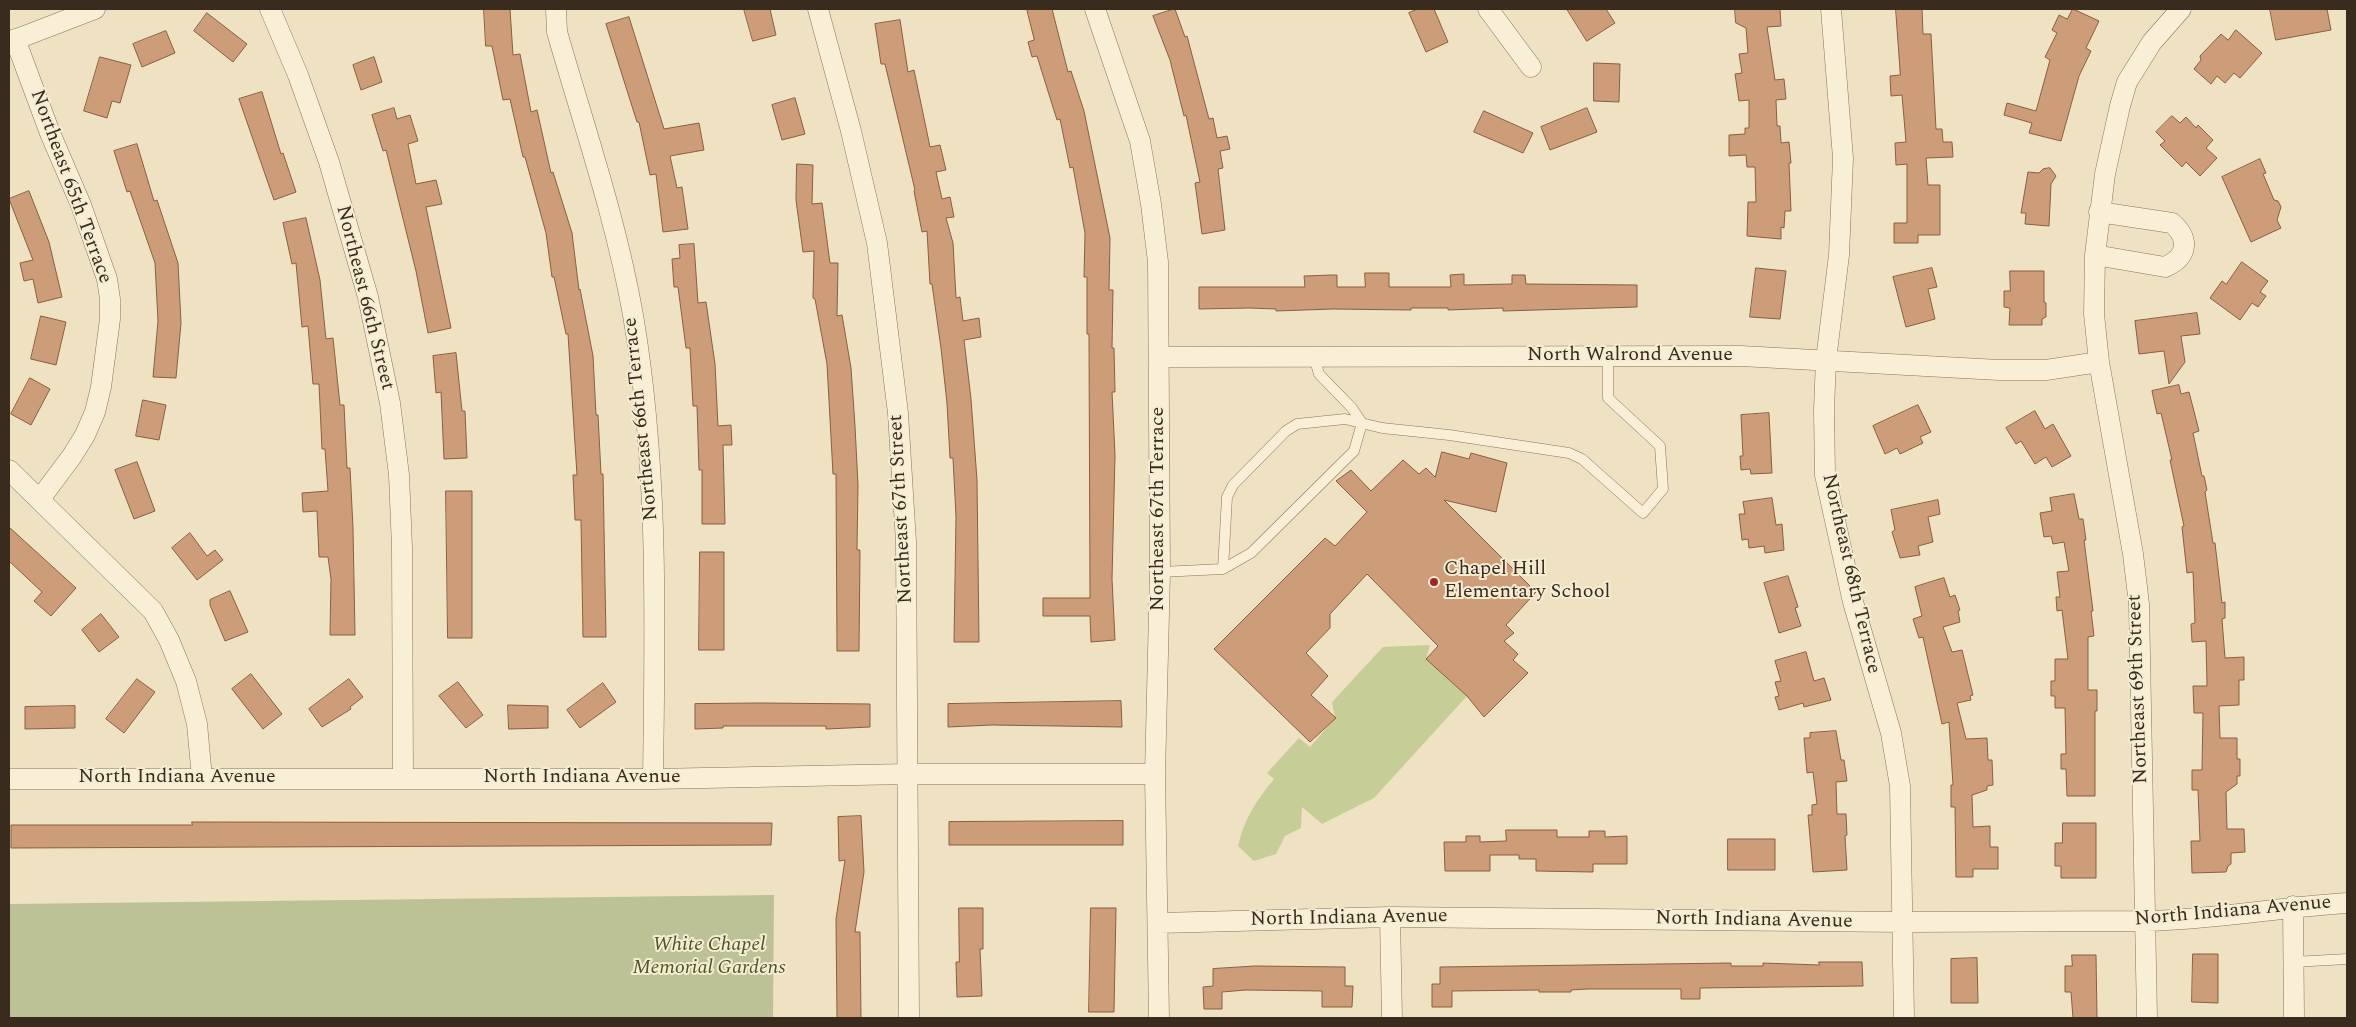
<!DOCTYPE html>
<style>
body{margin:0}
#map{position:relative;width:2356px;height:1027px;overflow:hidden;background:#eee2c3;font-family:Spectral,serif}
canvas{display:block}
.frame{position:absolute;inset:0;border:10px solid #392c1e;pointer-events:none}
</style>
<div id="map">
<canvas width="2356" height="1027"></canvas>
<div class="frame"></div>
</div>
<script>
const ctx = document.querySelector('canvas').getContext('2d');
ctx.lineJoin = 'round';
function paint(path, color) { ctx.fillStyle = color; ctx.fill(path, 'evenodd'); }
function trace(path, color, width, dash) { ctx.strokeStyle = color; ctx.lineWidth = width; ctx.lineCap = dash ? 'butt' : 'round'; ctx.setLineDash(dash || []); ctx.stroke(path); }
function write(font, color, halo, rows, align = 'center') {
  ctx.font = font + ' Spectral,serif'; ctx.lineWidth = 4; ctx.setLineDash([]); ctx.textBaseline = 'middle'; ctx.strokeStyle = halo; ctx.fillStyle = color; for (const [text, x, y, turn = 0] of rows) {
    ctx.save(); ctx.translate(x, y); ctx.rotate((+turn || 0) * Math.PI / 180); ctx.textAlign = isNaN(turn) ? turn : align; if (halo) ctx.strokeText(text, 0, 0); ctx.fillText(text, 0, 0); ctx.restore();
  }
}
paint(new Path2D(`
 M1430 645 1426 659 1467 696 1374 798 1322 824 1302 807 1301 828 1285 836 1276 854 1254 861 1238 846C1244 819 1256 801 1274 779L1267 773 1299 738 1310 747 1335 718 1332 702 1383 647Z`), '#c6cd97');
paint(new Path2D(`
 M774 895 773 1018H9V904Z`), '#bcc296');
const building = new Path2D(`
 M484 9H510L513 55 520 54 531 112 537 110 551 173 553 172 572 233 579 290 580 289 593 356 596 415H598L601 474H603L606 637H583L581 520H575L573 475H577L568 334H566L554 277H552L546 233 525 157H523L510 99 503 100 492 46H486Z
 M744 9H770L776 35 753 41Z
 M1027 9H1052L1068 72 1071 71 1084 111 1110 238 1109 290H1113L1112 348H1114L1115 392H1112L1115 455 1112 579 1115 640 1091 642 1090 616H1043V598H1090L1089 334H1087V277H1084L1085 233 1073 167 1070 168 1060 119 1057 120 1037 56 1032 57 1028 42 1034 40Z
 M1175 9 1185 37 1187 36 1209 119 1213 118 1217 138 1227 136 1230 149 1220 151 1223 168 1218 169 1225 230 1202 234 1195 183 1200 182 1186 115 1184 116 1170 60 1153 16Z
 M1418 9H1434L1448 42 1426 52 1409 13Z
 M1567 9H1606L1615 23 1587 41Z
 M1735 9H1780L1781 26 1767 27 1775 80 1784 79 1786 99 1776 100 1777 126H1780L1781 143 1789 142 1791 163H1789L1791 211H1785L1784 228 1781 227V239L1747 236 1748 202H1756L1755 167H1747L1746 155 1729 156V135L1745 134V128H1749V100L1739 101 1735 74 1742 73 1739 54 1748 53 1746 28 1736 23Z
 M1896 9H1922L1923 34H1931L1936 129H1942L1943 142H1952L1953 157 1926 158 1928 185H1940V235H1918V243H1894V223H1907V164L1896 165 1895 143 1906 142 1902 95 1891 96 1890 76 1900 75Z
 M2073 9 2099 21 2086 48 2091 51 2079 76 2061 141 2029 133 2032 123 2004 115 2007 103 2036 111 2050 60 2045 57 2057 33 2052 30 2059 15 2067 19Z
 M2270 9H2327L2331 30 2276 40Z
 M207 13 247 44 233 62 194 31Z
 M629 17 664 129 699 123 704 150 670 156 677 188 682 187 688 229 663 232 656 174 650 175 639 122H637L606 24Z
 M900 20 908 72 914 70 930 147 940 145 946 170 936 172 942 199 950 197 954 217 946 218 953 243 956 298 960 297 963 321 979 318 981 337 964 340 971 399 977 480 979 642H954L956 517 953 458H950L947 403 941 348 932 284H930L927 231 922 232 914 191 915 190 885 64H881L875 24Z
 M2236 30 2262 53 2240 78 2234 73 2225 83 2217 76 2211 84 2194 69 2201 60 2200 56 2221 34 2228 40Z
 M166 31 175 53 142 67 133 44Z
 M100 57 131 65 120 103 112 101 107 118 84 111Z
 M374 57 382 82 361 90 353 65Z
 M1594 63 1620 64 1619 102 1594 101Z
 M262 92 281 154 283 153 296 192 274 200 239 99Z
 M795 98 805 134 782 140 772 105Z
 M394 108 397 119 410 115 418 141 408 144 416 184 436 180 442 204 426 207 451 328 428 333 416 271 386 150 383 151 372 115Z
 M1587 108 1597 132 1550 150 1541 127Z
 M1484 111 1533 133 1523 153 1474 132Z
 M2172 116 2180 123 2186 117 2196 128 2198 125 2213 140 2206 148 2217 158 2200 176 2186 162 2182 167 2160 145 2165 141 2156 132Z
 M137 144 154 201 157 200 178 263 181 323 176 378 153 377 158 321 155 263 130 191 127 192 114 151Z
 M2260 159 2266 173 2263 174 2274 200 2278 201 2281 207 2277 220 2281 228 2251 242 2222 177Z
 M797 164 813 165 812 204 822 203 830 263H838L837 316 842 315 851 368 855 426 858 485 857 550H860L859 651H837L836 474H833L827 364 815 299 813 298 814 251 803 252 796 200Z
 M2050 168 2056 176 2051 184 2049 226 2025 224 2026 213H2021L2028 172 2039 173 2043 169Z
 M29 191 49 242 62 297 38 303 33 279 24 281 20 263 33 260 9 199Z
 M306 218 320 280 326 339 333 338 340 405H344L347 468H350L353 528 355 635H330L331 579 328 557H319L317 511 303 512 302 493 328 491 325 449H322L319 384H313L308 326 302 327 296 263 292 264 283 223Z
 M694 244 698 303 706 302 715 364 718 426 731 425 732 445H723L725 524H702V470H699L697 406H693L690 348H686L678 287H674L672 259 680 258 679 245Z
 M2242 262 2268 281 2260 292 2266 296 2258 307 2252 303 2240 320 2210 298 2222 281 2226 284Z
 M1756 268 1786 271 1780 319 1750 317Z
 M1932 268 1937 287 1928 289 1935 319 1906 327 1893 277Z
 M2010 271H2044V302L2046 303V317L2042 319V325H2009L2010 308 2004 307V291H2010Z
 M1365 273H1389V287H1451L1450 275 1464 274V285L1512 284V275H1525L1526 284 1637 285V307L1503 311V308L1448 310V308H1411V310L1333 309 1276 311V309L1249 308 1199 309V287H1305L1304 276 1332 275H1337V287H1365Z
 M2197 313 2200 334 2181 336 2185 362 2169 384 2164 351 2139 354 2135 321Z
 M41 316 66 322 56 365 31 359Z
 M456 353 462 411H465L467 458 444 459 441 392 436 393 433 356Z
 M30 378 50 389 31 425 11 414Z
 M2179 385 2181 394 2189 392 2199 431 2193 433 2202 476H2204L2207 490 2205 492 2213 543H2215L2222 603 2225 602V618L2222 619 2225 658 2244 657V680H2239V705L2219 706 2220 738H2237V759H2240V776H2237V784L2226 792 2227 829H2244L2245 852 2231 853V864L2228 866 2226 872 2192 873 2191 841H2200L2198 790H2192V770H2202L2203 713H2194L2193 686H2207L2206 641 2192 642 2191 624 2195 623 2193 572 2187 573 2182 527 2184 526 2170 460H2172L2161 413 2157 414 2152 391Z
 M143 400 166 405 159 440 136 436Z
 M1918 405 1931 432 1920 437 1923 443 1900 454 1897 448 1885 454 1873 426Z
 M2035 411 2045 429 2053 424 2071 456 2052 467 2046 457 2035 464 2021 441 2016 444 2006 428Z
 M1769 413 1772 473 1751 474 1750 469 1741 470 1740 456H1743L1741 415Z
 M1442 452 1469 459 1471 453 1507 463 1496 512 1444 500 1536 592 1506 625 1514 633 1504 641 1518 654 1513 660 1528 673 1484 717 1467 696 1426 659 1438 646 1367 574 1330 614V628L1306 653 1328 676 1311 695 1336 718 1310 742 1214 649 1325 538 1335 546 1367 512 1336 481 1351 470 1371 491 1403 460 1419 474 1426 468 1435 477Z
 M137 462 155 511 134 519 115 470Z
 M446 491H472V638H448Z
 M2074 494 2079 519H2083L2086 540H2084L2093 611H2091L2094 636 2088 637V690H2097V711H2095V796H2067L2066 769H2061V754H2066L2065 708H2055V696H2051V681H2055V659H2068L2062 610 2057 611 2056 597H2060L2057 572 2069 571 2064 542 2053 544 2051 536 2044 537 2040 513 2052 511 2050 498Z
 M1772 498 1776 525 1782 524 1784 550 1765 553 1764 546 1749 548 1748 539 1742 540 1739 514H1745L1743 502Z
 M1938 500 1940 514 1928 517 1933 542 1918 546 1920 555 1900 558 1892 532 1895 530 1891 510Z
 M9 527 76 588 51 616 34 601 42 592 9 561Z
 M190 533 207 556 215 550 223 560 197 580 172 548Z
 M700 552H724V650H699Z
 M1788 576 1798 607 1795 608 1801 626 1779 633 1764 583Z
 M1944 578 1950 597 1955 595 1960 610 1958 611 1960 622 1943 627 1952 652 1962 650 1973 695 1970 696 1971 700 1957 703 1966 739 1987 738 1988 760H1992L1993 785 1987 786V790L1972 795 1973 827 1990 826V847H1998V869H1973V877H1956L1955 807H1951V785H1953L1949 722 1942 724 1923 637 1919 638 1913 619 1922 616 1915 587Z
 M230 591 248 632 225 641 210 605V600Z
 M101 614 119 637 99 652 82 630Z
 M1806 652 1814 681 1824 678 1831 700 1804 707 1803 703 1779 710 1775 697 1779 696 1775 682 1781 681 1775 661Z
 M251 674 282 714 263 729 232 689Z
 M137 679 155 692 124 733 106 719Z
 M349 679 363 697 350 707 351 709 322 727 309 709Z
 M458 682 483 715 466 728 439 696Z
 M603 683 616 702 580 728 567 710Z
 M1121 701 1122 727 992 725 948 727V704Z
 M760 703 870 704V727L826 729V726H723V728L695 729V704Z
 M508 705 548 706V728L509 729Z
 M75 706V728L25 729V707Z
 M1836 731 1841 760H1844L1847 781 1836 782 1837 814H1846L1847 835 1845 836 1847 870 1813 872 1808 815H1812V805L1817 804 1813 772 1807 773 1804 738H1810V733Z
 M861 816 864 872 855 932H860L861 1018H837L836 919 845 860 839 861 838 817Z
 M1123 821V845H949V822Z
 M192 822 772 823 771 845 11 848V825H192Z
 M2063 823H2096V878H2061V866H2055V843H2062Z
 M1506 830H1557V837H1589V831H1605V837L1627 836V864H1593V872L1536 871V859H1519V855H1490V871H1445L1444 842H1466V836H1480V842L1506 841Z
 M1728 839H1775V870H1728Z
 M959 908H983V949H980L982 996 957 997 956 962H959Z
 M1091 908H1116L1114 1012H1089Z
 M2193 954H2218V1003L2192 1002Z
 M2072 955H2096L2097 1018H2073L2071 992H2065V966H2072Z
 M1977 958 1978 1003H1951V959Z
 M1819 962H1862L1863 986 1700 988V999H1681V989H1587L1571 990V992H1539V990L1452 991V1007H1432V984H1440V967L1731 963V966H1763V963L1819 965Z
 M1255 966 1345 967V986H1353L1352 1007H1322V991L1246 990 1222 992V1009H1204L1203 987 1213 986V969Z`);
paint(building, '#cd9d79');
trace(building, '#895e3f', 1);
const service = new Path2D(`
 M1223 569 1227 497 1233 485 1286 431 1297 424 1345 419 1382 428 1449 435 1569 453 1582 459 1643 513 1663 489 1660 446 1608 398V356
 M1160 572 1223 569 1251 553 1354 451 1362 423 1352 408 1319 374 1314 357
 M2293 962 2347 959`);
const minor = new Path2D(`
 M270 9 298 75 329 162 368 297 390 403 399 475 402 548 403 778
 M556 9 557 32C584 126 616 219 633 315 659 468 655 625 653 779
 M818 9 851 131 877 243 898 413 906 542 909 1018
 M1095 9 1140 141 1151 204 1158 262 1160 572 1155 774 1159 1018
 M1488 9 1531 67
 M1831 9 1843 158 1839 255 1826 360 1824 410 1825 475 1853 602 1891 733 1900 786 1904 1018
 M15 39 50 133 81 205 107 279 110 299V319L101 387 95 412 85 435 72 456 40 499
 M9 42 95 9
 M2095 255 2165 267C2188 257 2190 239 2172 223L2099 212
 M1160 357 1741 356 1999 370H2046L2099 362
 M9 470 153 611 169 640 186 681 197 724 202 778
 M9 779H653L908 774H1155
 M2293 906 2294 1018
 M1390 917 1392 1018
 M1159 923 1390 917 1903 922 2145 921C2213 920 2280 907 2347 903
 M2147 1018 2139 604 2133 554 2099 362 2094 314 2095 255 2105 174 2120 106 2127 82 2152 42 2181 9`);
trace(service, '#89745a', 11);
trace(minor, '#89745a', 21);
trace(service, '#f9efd7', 10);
trace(minor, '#f9efd7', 20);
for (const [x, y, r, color] of [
 [1434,582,5,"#992a29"]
]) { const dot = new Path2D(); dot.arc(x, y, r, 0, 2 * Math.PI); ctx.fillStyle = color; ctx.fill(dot); trace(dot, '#f6ecd3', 2); }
write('20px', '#392c1e', '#f6ecd3', [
 ["Northeast 65th Terrace",70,187,70],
 ["Northeast 66th Street",364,298,76],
 ["North Walrond Avenue",1630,356],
 ["Northeast 66th Terrace",642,419,-96],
 ["Northeast 67th Street",902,509,-93],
 ["Northeast 67th Terrace",1159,509,-90],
 ["Northeast 68th Terrace",1850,574,77],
 ["Northeast 69th Street",2139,689,-92],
 ["North Indiana Avenue",177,778],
 ["North Indiana Avenue",582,778],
 ["North Indiana Avenue",2233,912,-5],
 ["North Indiana Avenue",1349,919,-1],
 ["North Indiana Avenue",1754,921,1]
]);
write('20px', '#392c1e', '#f6ecd3', [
 ["Chapel Hill",1444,570],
 ["Elementary School",1444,593]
], 'left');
write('italic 20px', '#485624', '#f6ecd3', [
 ["White Chapel",709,946],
 ["Memorial Gardens",709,969]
]);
</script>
